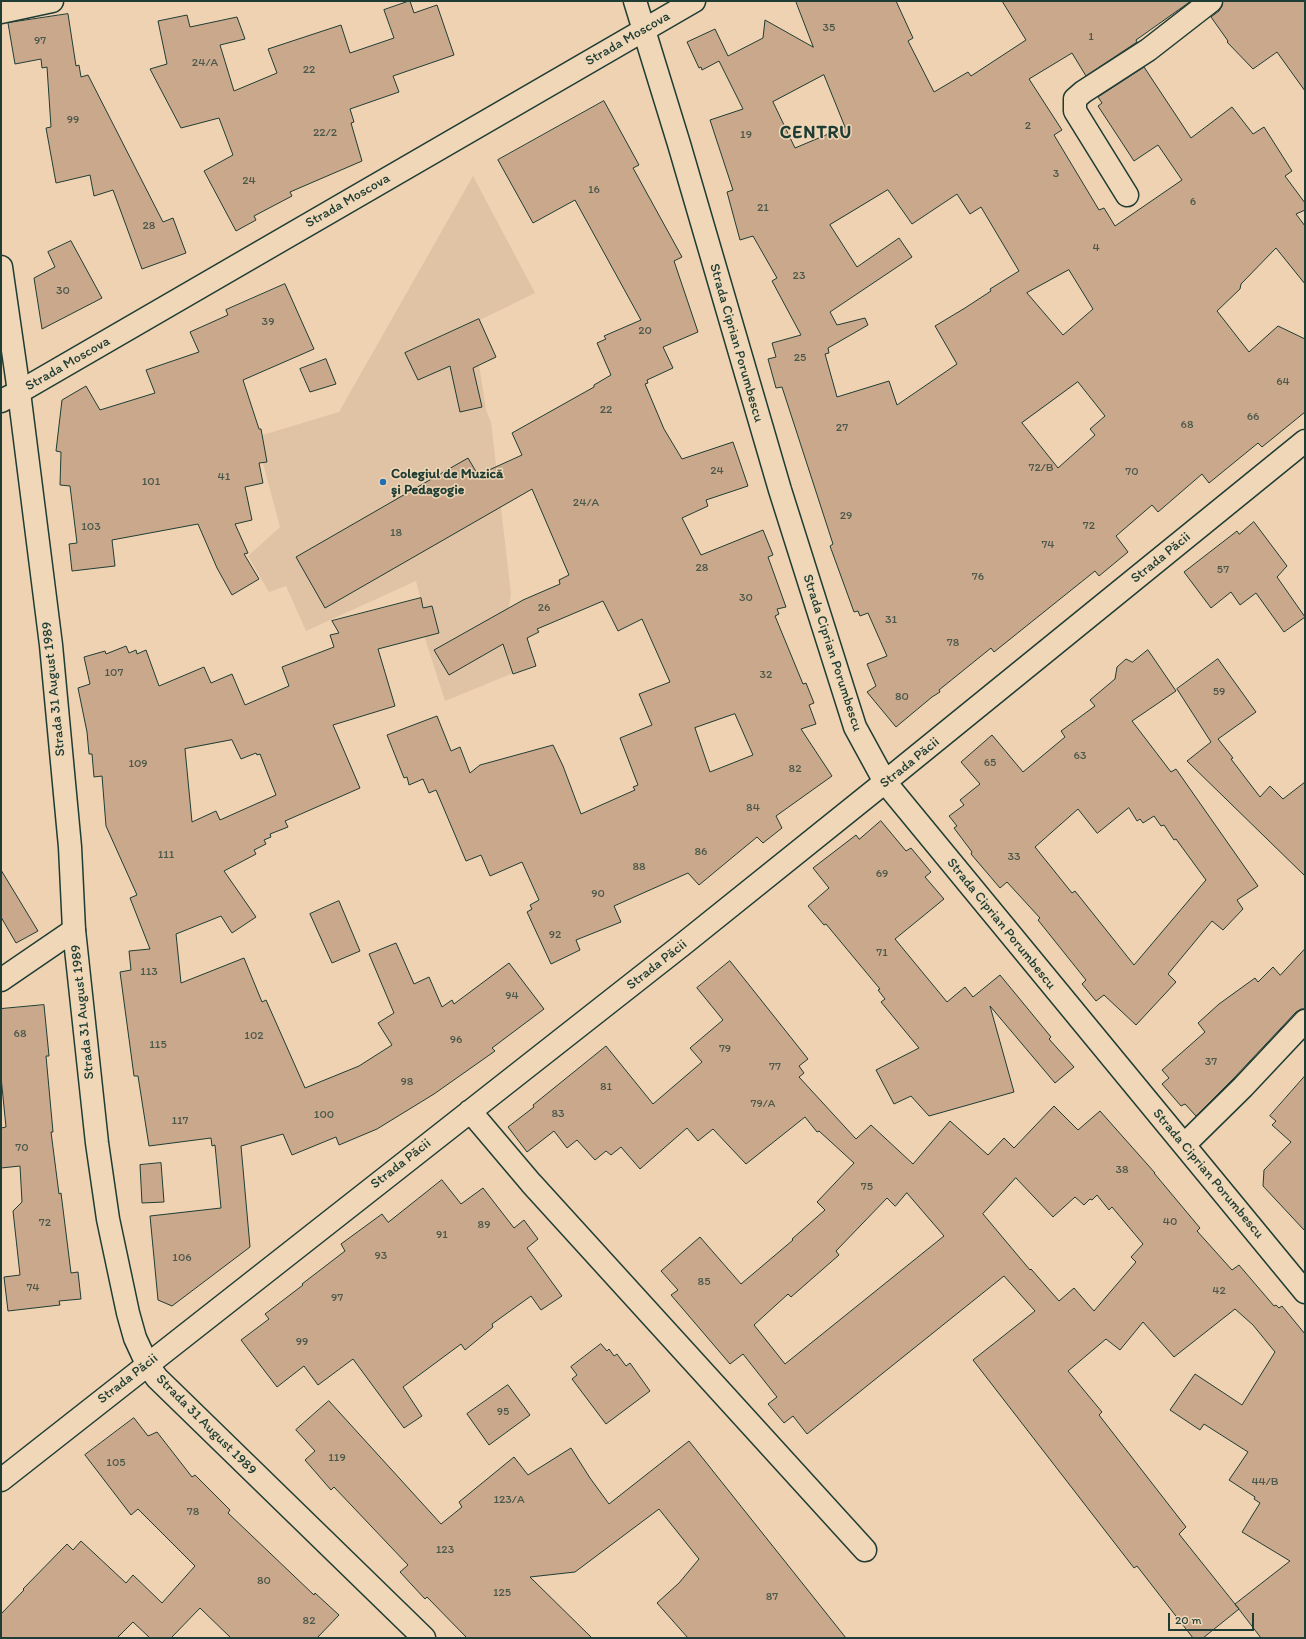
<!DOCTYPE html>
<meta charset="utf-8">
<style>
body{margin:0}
#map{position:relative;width:1306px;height:1639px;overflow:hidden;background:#efd2b2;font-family:Itim,sans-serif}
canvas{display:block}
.frame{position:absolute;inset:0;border:2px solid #1f3d34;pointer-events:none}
.scale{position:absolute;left:1168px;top:1613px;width:86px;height:18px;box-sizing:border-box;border:2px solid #1f3d34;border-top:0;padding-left:5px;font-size:12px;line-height:14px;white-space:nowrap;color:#1f3d34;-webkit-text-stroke:3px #efd7b7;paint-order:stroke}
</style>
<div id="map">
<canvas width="1306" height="1639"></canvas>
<div class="frame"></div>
<div class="scale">20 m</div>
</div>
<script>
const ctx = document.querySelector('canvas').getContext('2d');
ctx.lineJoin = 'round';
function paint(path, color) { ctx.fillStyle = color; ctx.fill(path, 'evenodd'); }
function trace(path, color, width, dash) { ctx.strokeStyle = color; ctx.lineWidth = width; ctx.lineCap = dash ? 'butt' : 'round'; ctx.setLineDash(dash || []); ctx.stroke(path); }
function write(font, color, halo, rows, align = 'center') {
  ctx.font = font + ' Itim,sans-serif'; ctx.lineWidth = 3; ctx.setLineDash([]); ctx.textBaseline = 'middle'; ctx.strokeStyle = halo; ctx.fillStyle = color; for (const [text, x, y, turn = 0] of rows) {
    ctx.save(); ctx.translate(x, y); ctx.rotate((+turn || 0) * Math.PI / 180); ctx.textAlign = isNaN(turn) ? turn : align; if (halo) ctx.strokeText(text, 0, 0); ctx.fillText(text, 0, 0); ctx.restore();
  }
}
paint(new Path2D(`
 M473 176 535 293 480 320 496 358 479 364 486 410 491 422 511 594 508 612 528 667 445 701 423 632 428 628 416 581 306 631 286 586 269 592 248 556 280 527 256 437 339 412Z`), '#e0c2a5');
const building = new Path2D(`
 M410 1 414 13 437 5 454 55 393 76 399 92 350 109 354 122 351 123 362 161 290 192 292 196 254 216 256 220 236 231 204 171 233 155 219 118 181 128 150 69 167 64 158 21 187 15 190 27 237 17 245 39 220 45 234 91 277 73 268 49 341 25 350 53 394 38 384 10Z
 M796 1H896L913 38 908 41 934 92 968 72 971 76 1026 40 1002 1H1191L1136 40 1137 42 1086 76 1072 53 1029 79 1062 130 1054 135 1099 210 1104 208 1115 226 1182 180 1158 145 1134 161 1098 106 1102 103 1098 97 1144 67 1191 138 1232 107 1253 134 1264 127 1292 171 1285 176 1305 203V210L1296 214 1305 226V284L1276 248 1241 284 1240 289 1217 311 1249 352 1278 326 1305 339V412L1262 447 1258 443 1209 483 1202 474 1158 512 1152 505 1116 536 1128 552 1099 576 1095 571 994 652 991 648 939 690 940 692 932 697 896 727 867 692 876 686 867 664 887 656 868 613 860 616 858 611 854 612 830 546 833 544 782 387 776 388 768 359 776 357 772 343 801 335 772 281 777 278 753 236 740 240 727 192 733 190 710 120 743 109 719 61 702 70 701 67 699 68 687 42 715 29 728 56 763 38 765 20 813 47ZM824 75 845 127 795 148 773 102ZM888 190 912 224 957 194 970 214 981 207 1019 271 990 289 991 291 965 308 935 326 957 364 897 405 889 381 837 397 825 354 829 353 828 348 868 325 865 318 837 325 830 312 912 257 899 238 857 267 830 225ZM1069 270 1093 309 1063 335 1027 293ZM1078 382 1105 416 1090 429 1095 435 1058 468 1022 423Z
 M1223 1H1305V91L1277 52 1253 69 1227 42 1228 41 1211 17 1219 11 1222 6Z
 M68 14 76 66 79 65 81 77 88 75 163 222 173 218 186 253 142 269 113 190 94 196 90 175 56 183 46 128 51 127 47 67 42 68 41 59 15 64 8 23Z
 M604 101 639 165 633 168 682 257 674 261 698 332 663 347 673 368 647 380 648 383 645 384 664 429 682 459 733 442 748 486 706 500 708 506 682 518 701 555 763 530 773 555 768 557 786 607 777 609 779 614 775 616 803 684 806 683 814 703 809 705 816 724 801 729 832 776 776 816 782 828 763 843 757 837 699 885 688 873 614 906 621 922 576 940 580 950 551 964 527 912 532 909 530 905 539 900 522 862 490 876 481 855 466 861 436 790 429 793 423 779 409 785 407 777 404 778 387 735 437 716 451 751 460 747 470 773 480 765 553 745 563 766 581 814 635 790 633 787 638 785 620 738 652 725 639 694 670 682 642 619 618 631 603 601 537 629 539 632 527 638 536 666 513 674 503 644 449 675 434 650 523 600 560 584 559 580 569 575 532 489 325 608 296 557 468 458 478 475 522 455 512 433 594 387V385L611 375 597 343 606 339 604 336 641 320 575 200 533 223 498 160ZM735 714 753 755 710 772 695 728Z
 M71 241 102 298 42 329 34 278 55 267 48 252Z
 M285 284 314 349 243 380 259 429H261L267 462 259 463 263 483 245 487 252 520 235 524 248 553 244 554 259 579 232 595 217 568 198 524 112 540 115 566 72 571 69 544 77 543 70 486 60 485 61 452 56 451 62 400 86 386 100 410 155 393 146 370 199 352 190 332 228 315 226 310Z
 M479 319 496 357 473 368 482 407 460 412 450 366 418 380 405 353Z
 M326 359 336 384 310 392 300 369Z
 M1254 522 1287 566 1277 577 1305 617 1284 632 1256 593 1240 605 1231 592 1211 608 1184 572 1237 531 1239 534Z
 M421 598 423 608 432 606 439 633 378 649 395 706 333 725 360 788 285 821 288 827 270 834 271 837 264 840 266 844 254 850 256 854 224 871 256 917 232 933 221 916 176 934 181 983 244 958 262 1002 266 1000 305 1088 359 1066 392 1045 378 1023 394 1013 369 954 396 943 414 984 429 977 442 1007 452 1000 454 1004 509 963 544 1009 492 1048 495 1051 434 1094 377 1129 339 1145 336 1137 292 1155 283 1134 241 1146 250 1247 172 1306 158 1300 150 1216 221 1208 215 1145 212 1146 211 1138 149 1146 138 1076H134L120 972 131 970 129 951 150 949 130 898 137 895 106 826 102 776 94 777 92 754H89L87 732 78 688 90 684 84 657 105 651 106 654 126 646 129 653 136 650 137 654 146 650 159 686 204 667 211 683 232 674 245 705 289 686 282 667 334 647 330 635 339 633 332 621ZM232 740 241 759 256 753 257 755 260 754 276 795 220 820 216 811 192 822 185 749Z
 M1148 650 1176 691 1132 721 1171 772 1176 769 1258 886 1237 900 1243 909 1223 930 1212 921 1168 974 1176 982 1136 1025 1104 995 1096 1001 1082 984 1086 980 1038 920 1040 918 1007 882 1000 888 971 854 972 852 954 828 957 826 949 816 964 805 960 800 980 784 961 762 992 735 1023 772 1065 737 1061 731 1095 706 1090 700 1115 679 1117 667 1126 659 1132 662ZM1129 808 1137 821 1140 819 1143 823 1154 816 1161 826 1164 825 1174 840 1176 839 1206 880 1134 965 1075 891 1072 893 1035 847 1078 809 1097 833Z
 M1218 659 1256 712 1218 739 1233 758 1231 759 1260 797 1270 786 1283 799 1305 782V876L1187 761 1211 742 1177 689Z
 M881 821 906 851 911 848 931 872 925 877 944 899 895 939 947 1002 965 987 973 997 1000 975 1051 1037 1049 1039 1074 1067 1055 1083 990 1006 1014 1092 929 1116 911 1096 894 1104 876 1070 919 1048 881 1002 885 999 878 990 880 989 826 924 824 925 808 906 829 888 813 868 856 835 859 839Z
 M1 870 38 931 16 943 1 917Z
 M339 901 360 951 332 963 310 914Z
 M1305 949V1009H1301L1296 1012 1234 1078 1196 1116 1185 1104 1181 1106 1162 1084 1169 1078 1162 1070 1205 1032 1198 1023 1219 1004 1255 978 1258 982 1273 967 1280 975Z
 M730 961 808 1059 799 1066 804 1073 799 1077 856 1139 871 1125 913 1164 950 1121 988 1155 1004 1138 1014 1148 1054 1106 1078 1130 1100 1111 1155 1173H1154L1200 1228 1197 1231 1232 1270 1239 1265 1274 1306 1276 1305 1279 1308 1282 1306 1305 1334V1638H1261L1235 1604 1290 1561 1242 1532 1260 1503 1254 1499 1255 1497 1229 1480 1248 1452 1204 1424 1200 1430 1170 1410 1195 1374 1242 1405 1275 1352 1253 1325 1235 1309 1174 1357 1143 1322 1120 1350 1106 1339 1068 1371 1102 1412 1099 1415 1186 1527 1179 1534 1239 1609 1203 1638H1193L1137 1566 1134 1568 973 1360 1035 1311 1004 1276 807 1434 793 1416 784 1423 768 1404 777 1397 743 1354 730 1364 671 1295 678 1290 661 1271 700 1237 741 1284 793 1240 792 1239 825 1210 817 1202 854 1163 819 1131 817 1132 805 1117 746 1164 713 1129 698 1141 687 1128 640 1169 621 1147 611 1155 606 1151 595 1160 577 1140 567 1148 554 1131 527 1152 508 1127 534 1107 533 1105 606 1046 653 1104 702 1062 690 1048 723 1020 697 988ZM1016 1178 1053 1217 1075 1197 1084 1205 1090 1199 1092 1200 1097 1195 1109 1210 1112 1207 1143 1244 1131 1257 1136 1262 1094 1311 1074 1288 1059 1301 1031 1269 1030 1270 983 1214ZM907 1193 944 1236 785 1364 754 1325 788 1294 791 1297 839 1255 836 1251 887 1198 895 1206Z
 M44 1005 49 1056H46L53 1132H51L59 1194 61 1193 71 1273 78 1272 81 1299 59 1301 60 1305 8 1311 4 1277 20 1275 13 1211 22 1202 20 1166 1 1168V1128L6 1127 1 1077V1009Z
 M1305 1076V1231L1263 1186 1264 1170 1291 1142 1272 1125 1276 1121 1270 1116Z
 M161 1163 164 1202 142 1203 140 1165Z
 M442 1180 461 1204 483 1188 514 1228 524 1220 538 1239 527 1248 562 1296 541 1310 531 1296 492 1324 493 1327 465 1350 461 1344 403 1387 422 1416 404 1428 353 1359 318 1385 304 1366 277 1387 241 1340 269 1319 265 1314 303 1285 302 1284 345 1251 341 1244 382 1214 388 1222Z
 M601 1344 607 1351 609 1349 614 1356 617 1354 626 1366 630 1363 650 1391 606 1424 572 1379 577 1375 571 1367Z
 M508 1385 530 1415 489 1445 467 1414Z
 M329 1401 441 1524 462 1507 459 1502 514 1457 528 1475 571 1448 590 1478 609 1504 689 1441 846 1638H688L657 1603 679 1583 699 1559 659 1509 575 1572 530 1577 592 1638H467L427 1597 425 1599 400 1572 408 1565 334 1487 331 1490 305 1460 315 1451 296 1430Z
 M134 1418 148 1436 157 1432 192 1477 195 1475 230 1510 228 1513 314 1595 315 1593 339 1615 317 1638H231L200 1608 171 1638H150L133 1622 117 1638H1V1614L24 1590 23 1589 67 1544 73 1550 81 1541 126 1583 133 1575 162 1603 195 1566 138 1509 131 1515 85 1455Z`);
paint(building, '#caa88c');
trace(building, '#1f3d34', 1);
const street = new Path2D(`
 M635 1 679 144 780 490 855 727 885 782 1305 1292
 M1 12 52 1
 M1127 195 1075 111V99L1083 92 1148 50 1211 1
 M1 401 19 392 694 1
 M1 980 74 930
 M470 1111 531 1183 865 1550
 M1184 1145 1243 1087 1305 1021
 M1 1480 682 945 885 782 1305 441`);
const secondary = new Path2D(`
 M1 267 19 392 51 645 70 847 74 930 97 1143 108 1219 128 1313 135 1338 147 1364 157 1378 424 1638`);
trace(street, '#1f3d34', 25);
trace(secondary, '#1f3d34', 25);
trace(street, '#efd7b7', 22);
trace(secondary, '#efd7b7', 22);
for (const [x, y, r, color] of [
 [383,482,4,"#1f6fb2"]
]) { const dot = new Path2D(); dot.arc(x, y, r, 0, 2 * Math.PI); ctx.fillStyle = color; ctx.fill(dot); trace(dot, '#efd7b7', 1.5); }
write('12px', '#4a584a', null, [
 ["35",829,28],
 ["1",1091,37],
 ["97",40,41],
 ["24/A",205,63],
 ["22",309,70],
 ["99",73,120],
 ["2",1028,126],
 ["22/2",325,133],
 ["19",746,135],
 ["3",1056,174],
 ["24",249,181],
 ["16",594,190],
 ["6",1193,202],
 ["21",763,208],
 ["28",149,226],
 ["4",1096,248],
 ["23",799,276],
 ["30",63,291],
 ["39",268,322],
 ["20",645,331],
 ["25",800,358],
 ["64",1283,382],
 ["22",606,410],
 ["66",1253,417],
 ["68",1187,425],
 ["27",842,428],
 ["72/B",1041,468],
 ["24",717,471],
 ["70",1132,472],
 ["41",224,477],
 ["101",151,482],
 ["24/A",586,503],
 ["29",846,516],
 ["72",1089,526],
 ["103",91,527],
 ["18",396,533],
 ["74",1048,545],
 ["28",702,568],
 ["57",1223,570],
 ["76",978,577],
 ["30",746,598],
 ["26",544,608],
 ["31",891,620],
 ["78",953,643],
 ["107",114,673],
 ["32",766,675],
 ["59",1219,692],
 ["80",902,697],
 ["63",1080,756],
 ["65",990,763],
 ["109",138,764],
 ["82",795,769],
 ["84",753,808],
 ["86",701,852],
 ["111",166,855],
 ["33",1014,857],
 ["88",639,867],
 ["69",882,874],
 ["90",598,894],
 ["92",555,935],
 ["71",882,953],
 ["113",149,972],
 ["94",512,996],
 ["68",20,1034],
 ["102",254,1036],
 ["96",456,1040],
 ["115",158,1045],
 ["79",725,1049],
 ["37",1211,1062],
 ["77",775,1067],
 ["98",407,1082],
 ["81",606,1087],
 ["79/A",763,1104],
 ["83",558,1114],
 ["100",324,1115],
 ["117",180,1121],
 ["70",22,1148],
 ["38",1122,1170],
 ["75",867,1187],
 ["40",1170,1222],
 ["72",45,1223],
 ["89",484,1225],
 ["91",442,1235],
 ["93",381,1256],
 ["106",182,1258],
 ["85",704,1282],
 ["74",33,1288],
 ["42",1219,1291],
 ["97",337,1298],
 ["99",302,1342],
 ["95",503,1412],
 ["119",337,1458],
 ["105",116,1463],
 ["44/B",1265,1482],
 ["123/A",509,1500],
 ["78",193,1512],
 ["123",445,1550],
 ["80",264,1581],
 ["125",502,1593],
 ["87",772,1597],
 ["82",309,1621]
]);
write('14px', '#1f3d34', '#efd7b7', [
 ["Strada Moscova",628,39,-30],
 ["Strada Moscova",348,201,-30],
 ["Strada Ciprian Porumbescu",736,343,74],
 ["Strada Moscova",68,364,-30],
 ["Strada Păcii",1161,558,-39],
 ["Strada Ciprian Porumbescu",832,653,72],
 ["Strada 31 August 1989",54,689,-96],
 ["Strada Păcii",910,763,-39],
 ["Strada Ciprian Porumbescu",1001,924,51],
 ["Strada Păcii",657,965,-38],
 ["Strada 31 August 1989",83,1012,-96],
 ["Strada Păcii",401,1164,-38],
 ["Strada Ciprian Porumbescu",1208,1174,50],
 ["Strada Păcii",128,1379,-38],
 ["Strada 31 August 1989",206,1425,45]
]);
write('bold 14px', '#1f3d34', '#efd7b7', [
 ["Colegiul de Muzică",391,474],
 ["şi Pedagogie",391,490]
], 'left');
ctx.letterSpacing = '1px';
write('bold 18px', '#1f3d34', '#efd7b7', [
 ["CENTRU",816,133]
]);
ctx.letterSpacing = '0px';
</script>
